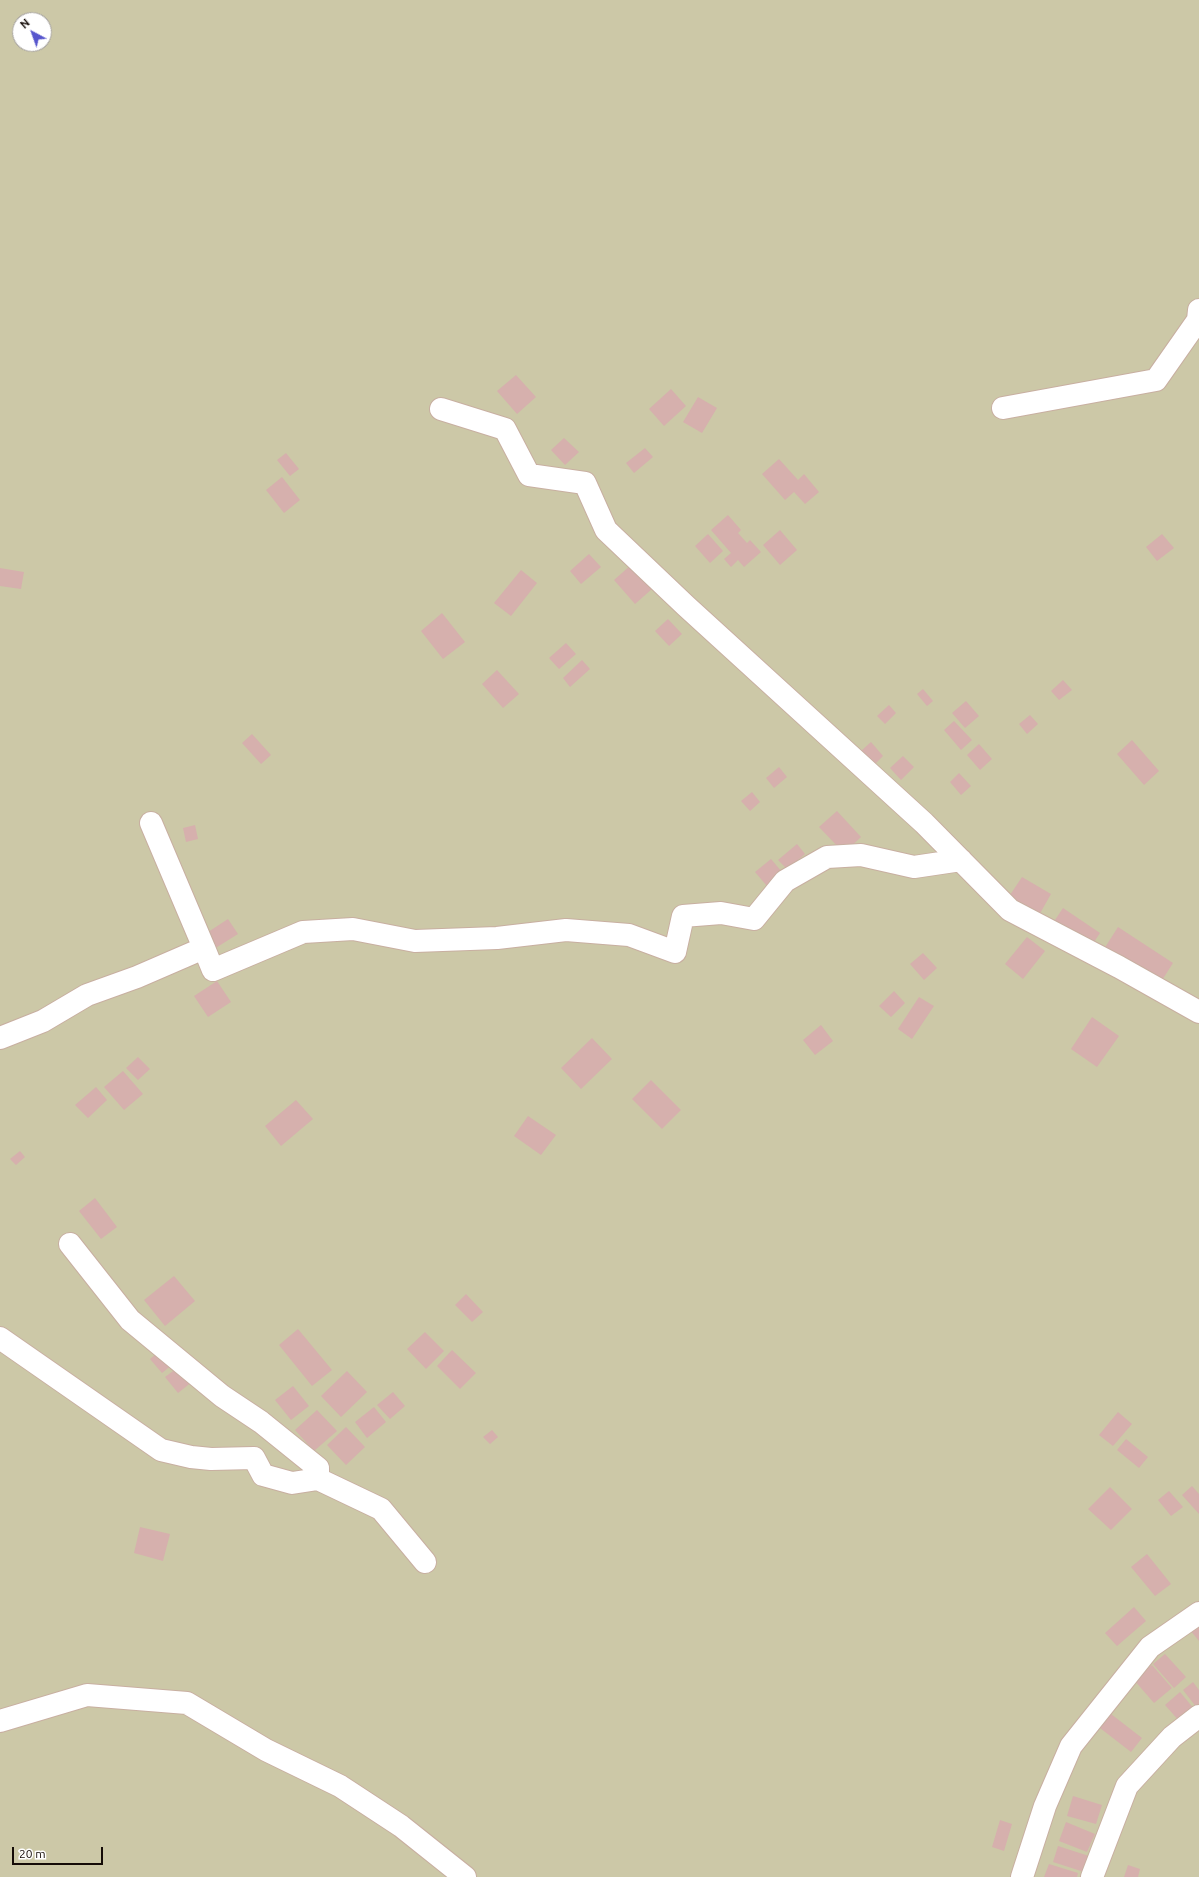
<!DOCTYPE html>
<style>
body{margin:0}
#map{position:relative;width:1199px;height:1877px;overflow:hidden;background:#fff9f7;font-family:Ubuntu,sans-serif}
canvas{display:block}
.north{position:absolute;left:12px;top:12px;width:40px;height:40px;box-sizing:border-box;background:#fff;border:1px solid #a19d9c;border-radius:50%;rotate:319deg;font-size:11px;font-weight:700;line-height:16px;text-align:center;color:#140b07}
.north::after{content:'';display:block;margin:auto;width:14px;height:18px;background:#5756cd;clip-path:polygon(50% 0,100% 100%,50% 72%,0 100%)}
.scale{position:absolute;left:12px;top:1847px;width:91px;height:18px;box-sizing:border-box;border:2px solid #140b07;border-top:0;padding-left:5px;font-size:12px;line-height:14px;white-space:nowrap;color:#140b07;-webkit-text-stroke:3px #fff;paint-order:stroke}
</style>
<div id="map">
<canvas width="1199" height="1877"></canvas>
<div class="north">N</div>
<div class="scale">20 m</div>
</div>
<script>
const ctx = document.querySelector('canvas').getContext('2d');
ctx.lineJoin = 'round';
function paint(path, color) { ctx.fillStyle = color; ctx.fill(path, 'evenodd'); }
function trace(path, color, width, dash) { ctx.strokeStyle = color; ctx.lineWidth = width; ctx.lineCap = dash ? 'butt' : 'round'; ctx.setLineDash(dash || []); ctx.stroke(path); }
paint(new Path2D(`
 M0 0H1199V1877H0ZM20 20H44V44H20Z`), '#ccc8a7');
paint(new Path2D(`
 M516 375 536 397 517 414 497 391Z
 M671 389 686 406 664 426 649 409Z
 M698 397 717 408 702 433 683 422Z
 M564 438 579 452 565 465 551 450Z
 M645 448 653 457 634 473 626 463Z
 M286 453 299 469 290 476 277 460Z
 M779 459 798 480 804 474 819 492 805 504 794 492 785 500 762 474Z
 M282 477 300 500 284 513 266 490Z
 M728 515 741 530 738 533 747 543 750 540 761 552 744 567 738 560 731 567 724 559 731 553 711 530Z
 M780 530 797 550 780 565 763 545Z
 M708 534 723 551 710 563 695 546Z
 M1162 534 1174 548 1157 561 1146 547Z
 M589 554 601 567 581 584 570 571Z
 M631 565 652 589 635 604 614 580Z
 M0 568 24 572 21 589 0 586Z
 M521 570 537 583 511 616 494 603Z
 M442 613 465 642 443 659 421 631Z
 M668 619 682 634 669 646 655 631Z
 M566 643 576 654 559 669 549 658Z
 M582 660 590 669 570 687 563 678Z
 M497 670 519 694 503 708 482 684Z
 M1063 680 1072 690 1059 700 1051 691Z
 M923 689 933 701 927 706 917 694Z
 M966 701 979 716 965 728 952 713Z
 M889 705 896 713 885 724 877 716Z
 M1030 715 1038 724 1027 734 1019 724Z
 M954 721 972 740 961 750 944 730Z
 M252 734 271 755 261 764 242 743Z
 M1132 740 1159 771 1144 785 1117 754Z
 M871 742 883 756 874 765 861 751Z
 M979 744 992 759 980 770 967 755Z
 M903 756 914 767 901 780 890 768Z
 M779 767 787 777 774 788 766 778Z
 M959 773 971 786 961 795 950 782Z
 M752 792 760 802 750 811 741 801Z
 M837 811 861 837 844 853 819 827Z
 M195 825 198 839 186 842 183 828Z
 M797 844 805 854 787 869 778 860Z
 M771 859 782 872 767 886 755 872Z
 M1022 877 1051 894 1038 917 1008 898Z
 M1063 908 1100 933 1090 948 1053 923Z
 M228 919 238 934 214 949 205 934Z
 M1118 927 1173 963 1159 985 1104 949Z
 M1027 937 1045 951 1023 979 1005 964Z
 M923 953 937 968 924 980 910 964Z
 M217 981 231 1002 208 1017 194 996Z
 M894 991 905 1003 891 1017 879 1006Z
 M919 997 934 1006 912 1039 898 1029Z
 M1092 1017 1119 1036 1097 1067 1071 1049Z
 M821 1025 833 1041 815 1055 803 1040Z
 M592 1038 612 1059 581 1089 561 1068Z
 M138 1057 150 1069 138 1080 126 1068Z
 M123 1071 143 1094 124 1110 104 1087Z
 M651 1080 681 1110 662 1129 632 1099Z
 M96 1087 107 1100 88 1118 75 1105Z
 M296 1100 313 1119 281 1146 265 1126Z
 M528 1116 556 1135 541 1155 514 1136Z
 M20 1151 25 1157 16 1165 10 1159Z
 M95 1198 117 1227 101 1239 79 1211Z
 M174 1276 195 1301 165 1326 144 1300Z
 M466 1294 483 1312 472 1322 455 1305Z
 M298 1329 332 1370 312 1386 279 1345Z
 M425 1332 444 1351 426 1369 407 1349Z
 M161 1350 173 1364 162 1373 150 1359Z
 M452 1350 476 1373 460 1389 437 1366Z
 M180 1366 193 1381 178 1393 165 1377Z
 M347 1371 367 1392 341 1417 321 1396Z
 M293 1386 309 1406 291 1420 275 1400Z
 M393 1392 405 1406 390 1419 377 1405Z
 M374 1407 386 1422 367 1438 355 1422Z
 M317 1410 337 1431 314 1451 295 1430Z
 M1118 1412 1132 1424 1113 1446 1099 1435Z
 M346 1427 365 1447 346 1465 327 1445Z
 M492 1430 498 1437 490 1444 483 1437Z
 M1126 1439 1148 1457 1139 1468 1117 1450Z
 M1192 1486 1199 1494V1514L1182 1495Z
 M1110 1487 1132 1509 1111 1530 1088 1509Z
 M1169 1491 1183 1507 1171 1516 1158 1500Z
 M140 1527 170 1534 163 1561 134 1553Z
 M1147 1554 1171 1584 1155 1596 1131 1567Z
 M1134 1607 1146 1621 1117 1646 1105 1633Z
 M1199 1623V1641L1190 1630Z
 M1165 1654 1186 1677 1174 1688 1153 1664Z
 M1152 1665 1172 1688 1154 1703 1134 1680Z
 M1193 1682 1199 1690V1706L1197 1708 1183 1690Z
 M1180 1692 1195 1710 1181 1723 1165 1705Z
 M1111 1714 1142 1738 1131 1752 1100 1728Z
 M1073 1796 1102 1805 1096 1824 1067 1816Z
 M1000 1820 1012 1824 1004 1851 992 1847Z
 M1066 1822 1095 1834 1087 1852 1059 1841Z
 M1058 1846 1089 1856 1084 1872 1053 1862Z
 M1049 1864 1078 1873 1077 1877H1044Z
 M1128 1865 1140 1869 1138 1877H1124Z`), '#d6b0ad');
const street = new Path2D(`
 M1003 408 1156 380 1198 320 1199 310
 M441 409 505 429 529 475 585 483 606 530 686 606 924 823 1010 910 1119 967 1199 1012
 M204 948 213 970 303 932 353 929 415 941 497 938 566 930 629 935 675 952 683 916 721 913 754 919 785 881 827 857 861 855 914 867 961 860
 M0 1038 43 1021 87 995 137 977 204 948 151 823
 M70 1244 130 1320 222 1396 261 1422 318 1468V1479L381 1509 425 1562
 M0 1338 161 1450 191 1457 211 1459 254 1458 263 1475 292 1483 318 1479
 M0 1721 87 1695 187 1703 266 1750 340 1786 401 1826 465 1877
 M1022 1877 1045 1806 1071 1746 1150 1647 1199 1613
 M1092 1877 1127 1786 1172 1737 1199 1716`);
trace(street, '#c8afa1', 24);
trace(street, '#fff', 22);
</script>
